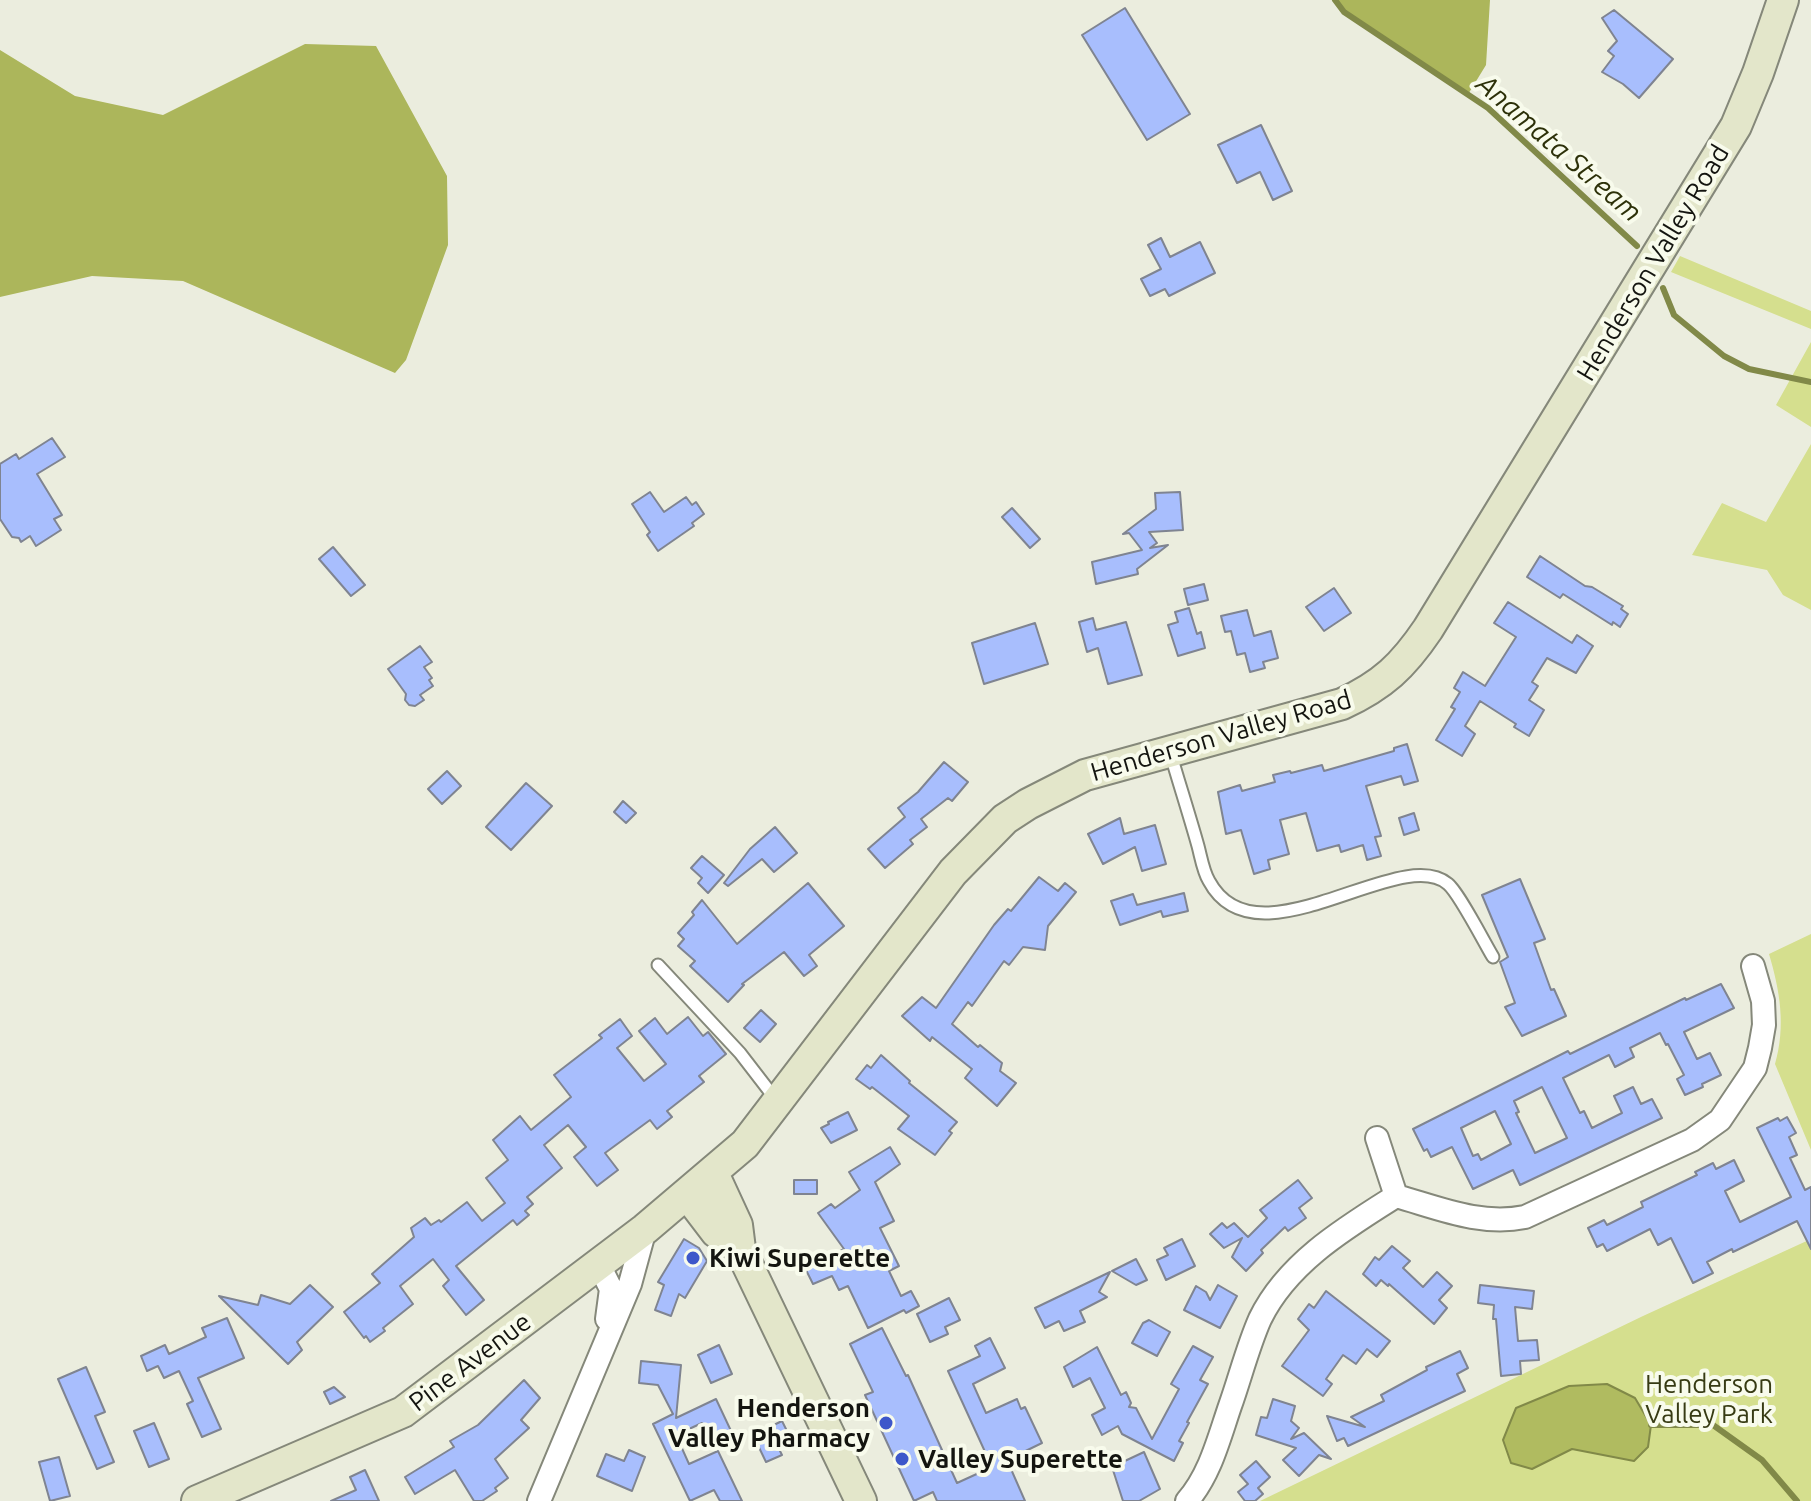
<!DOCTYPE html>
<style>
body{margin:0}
canvas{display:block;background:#ebedde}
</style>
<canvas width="1811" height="1501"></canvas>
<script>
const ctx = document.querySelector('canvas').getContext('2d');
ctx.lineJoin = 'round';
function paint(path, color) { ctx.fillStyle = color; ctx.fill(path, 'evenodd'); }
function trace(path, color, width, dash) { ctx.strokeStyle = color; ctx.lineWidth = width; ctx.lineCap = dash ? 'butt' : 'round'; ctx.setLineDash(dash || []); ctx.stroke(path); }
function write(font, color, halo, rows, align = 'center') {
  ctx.font = font + ' Ubuntu,sans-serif'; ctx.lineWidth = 8; ctx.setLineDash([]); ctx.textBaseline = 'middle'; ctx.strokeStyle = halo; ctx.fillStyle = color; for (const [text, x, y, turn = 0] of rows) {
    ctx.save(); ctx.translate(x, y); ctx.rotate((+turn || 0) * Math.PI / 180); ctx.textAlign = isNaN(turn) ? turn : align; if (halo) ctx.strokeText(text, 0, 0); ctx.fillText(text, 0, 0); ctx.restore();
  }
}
paint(new Path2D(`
 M1680 256 1811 311V329L1671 272Z
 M1811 342V427L1776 405Z
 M1811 444V610L1783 595 1767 570 1692 555 1722 503 1766 522Z
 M1811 934V1150L1775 1064C1786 1026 1780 991 1769 954Z
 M1811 1239V1501H1260L1643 1316Z`), '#d5df8e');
paint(new Path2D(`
 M1335 0H1490L1486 65 1467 96 1344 12Z
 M305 44 376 46 447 176 448 245 406 360 395 373 183 281 92 276 0 297V50L75 96 163 115Z`), '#acb65b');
const water = new Path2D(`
 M1607 1384 1635 1398 1651 1425 1648 1447 1634 1461 1572 1449 1532 1469 1511 1463 1503 1440 1516 1408 1569 1386Z`);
paint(water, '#b0bb60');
trace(water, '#818948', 2);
trace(new Path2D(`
 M1335 0 1344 12 1488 108 1637 246
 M1663 288 1674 315 1724 356 1749 369 1811 382
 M1651 1425H1713L1762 1460 1797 1501`), '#818948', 6);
const building = new Path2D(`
 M1125 8 1190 114 1147 140 1082 35Z
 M1614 10 1673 59 1639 98 1623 84 1602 72 1614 56 1608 51 1617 41 1602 18Z
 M1261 125 1292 191 1273 200 1260 172 1237 183 1218 145Z
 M1161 238 1170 257 1200 242 1215 273 1169 296 1165 289 1150 296 1141 279 1161 269 1148 245Z
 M52 438 65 457 37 474 62 515 54 519 61 530 36 546 30 536 21 542 19 538 12 537 0 519V464L16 454 19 459Z
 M650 492 664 512 686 497 692 505 696 502 704 514 692 523 694 526 658 551 647 535 650 532 632 504Z
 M1180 492 1183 530 1149 532 1157 543 1150 548 1168 545 1137 569 1138 574 1096 584 1092 562 1142 550 1129 533 1123 534 1156 509 1155 493Z
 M1012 508 1040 539 1030 548 1002 517Z
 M333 547 365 585 351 596 319 559Z
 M1540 556 1585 586 1592 587 1623 606 1621 609 1628 614 1620 627 1613 622 1612 625 1563 594 1560 598 1527 577Z
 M1204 584 1208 600 1188 605 1184 589Z
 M1334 588 1351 613 1324 631 1306 607Z
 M1508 602 1572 643 1577 635 1593 646 1576 673 1547 658 1532 682 1538 686 1529 700 1544 710 1529 736 1514 727 1516 724 1480 701 1465 726 1475 734 1462 756 1436 740 1455 709 1451 707 1460 692 1454 688 1463 672 1485 686 1516 637 1494 623Z
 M1189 608 1197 634 1201 632 1205 648 1178 656 1168 625 1178 622 1175 612Z
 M1247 610 1254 636 1271 631 1278 658 1263 662 1265 668 1250 672 1245 653 1237 655 1231 631 1225 632 1221 616Z
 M1093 618 1096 630 1126 622 1142 675 1108 684 1098 648 1087 652 1079 622Z
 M1035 623 1048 664 984 684 972 643Z
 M420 646 432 662 424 667 432 678 429 680 433 686 420 695 424 700 415 706 409 705 405 700 406 694 388 669Z
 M1407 744 1418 781 1404 785 1401 776 1366 786 1381 836 1375 837 1381 856 1367 860 1363 845 1341 852 1339 845 1317 851 1306 813 1280 820 1289 854 1268 860 1270 869 1254 874 1241 830 1226 834 1218 792 1240 785 1242 791 1275 782 1273 775 1290 771 1291 773 1322 765 1324 771 1394 751V748Z
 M944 762 968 782 952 801 948 798 921 819 927 827 910 840 913 844 885 868 868 849 905 817 898 808 918 792Z
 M447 771 461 786 442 804 428 789Z
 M526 783 552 806 511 850 486 827Z
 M623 801 636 813 626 823 614 812Z
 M1414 813 1419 830 1404 835 1399 818Z
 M1120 818 1124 834 1155 825 1166 864 1142 871 1135 847 1103 864 1088 834Z
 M775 827 797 853 774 872 762 859 728 886 724 883 750 849Z
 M702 856 724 875 708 893 698 883 702 878 691 868Z
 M1039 877 1058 891 1065 883 1076 892 1048 926 1045 950 1023 947 1009 965 1004 961 972 1006 968 1002 952 1024 978 1047 980 1045 1002 1063 1000 1071 1016 1083 997 1106 965 1078 972 1069 932 1037 930 1041 902 1016 922 997 936 1008 994 925 1008 909 1011 911Z
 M1520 879 1545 939 1534 943 1551 990 1554 989 1566 1016 1522 1036 1505 1007 1515 1003 1500 962 1508 957 1482 895Z
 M808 883 844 926 809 955 817 966 804 976 784 952 742 984 744 985 728 1002 690 966 695 961 678 946 684 939 678 933 694 915 692 912 702 900 737 944Z
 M1184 893 1188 911 1163 917 1161 911 1120 925 1111 901 1133 894 1137 905Z
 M1721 984 1734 1008 1684 1032 1697 1059 1710 1053 1721 1075 1702 1084 1703 1087 1685 1095 1677 1079 1684 1075 1668 1044 1666 1045 1660 1033 1630 1048 1634 1057 1615 1067 1609 1055 1563 1078 1580 1113 1584 1111 1592 1128 1622 1113 1614 1096 1633 1087 1641 1104 1652 1099 1662 1118 1520 1185 1513 1170 1473 1189 1452 1147 1431 1157 1427 1149 1424 1151 1413 1129 1568 1051 1570 1054 1685 998 1686 1000ZM1542 1087 1567 1138 1535 1153 1516 1113 1519 1112 1514 1101ZM1495 1111 1511 1144 1481 1160 1478 1154 1473 1156 1461 1128Z
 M761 1010 776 1024 760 1042 744 1028Z
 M688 1017 703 1036 708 1032 726 1054 699 1076 704 1082 667 1111 672 1117 657 1129 650 1120 605 1153 618 1170 597 1186 574 1157 586 1147 568 1125 544 1145 562 1168 527 1197 533 1204 525 1211 529 1215 517 1225 513 1220 456 1266 484 1300 466 1315 443 1286 449 1280 433 1259 400 1286 413 1304 383 1328 385 1331 370 1342 366 1336 364 1338 344 1312 380 1283 372 1274 414 1237 411 1228 425 1218 431 1225 439 1220 441 1222 467 1202 482 1221 505 1203 486 1178 508 1160 493 1140 520 1116 531 1130 571 1097 554 1075 602 1038 599 1035 620 1019 632 1036 617 1048 644 1081 666 1064 639 1031 655 1018 667 1034Z
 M881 1055 910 1081 909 1083 957 1122 949 1131 952 1133 935 1155 898 1129 909 1116 872 1087 870 1089 856 1079 867 1065 871 1068Z
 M848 1112 857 1130 831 1143 821 1128 829 1124 828 1122Z
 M1787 1117 1796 1133 1789 1137 1797 1155 1790 1158 1805 1190 1811 1187V1249L1797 1221 1733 1252 1732 1249 1707 1262 1713 1273 1693 1283 1671 1238 1658 1245 1650 1229 1607 1251 1603 1244 1597 1247 1588 1228 1604 1220 1607 1225 1643 1207 1641 1202 1697 1175 1695 1172 1713 1163 1716 1169 1734 1160 1744 1181 1725 1191 1740 1222 1791 1197 1757 1128 1778 1118 1780 1121Z
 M890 1147 900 1164 875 1182 894 1221 880 1228 899 1266 889 1271 901 1296 911 1291 919 1306 906 1313 904 1310 868 1328 848 1286 839 1290 832 1276 813 1284 806 1270 844 1249 818 1213 831 1204 835 1208 860 1190 849 1172Z
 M794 1180H817V1194H794Z
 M1298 1180 1312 1198 1299 1208 1306 1218 1288 1231 1285 1227 1261 1250 1263 1253 1246 1271 1232 1257 1242 1238 1224 1248 1210 1234 1222 1223 1227 1228 1234 1223 1248 1237 1267 1218 1260 1210Z
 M684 1239 699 1248 707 1261 685 1298 679 1294 671 1316 655 1310 664 1285 658 1282Z
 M1182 1239 1195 1266 1166 1280 1157 1260 1168 1255 1164 1248Z
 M1392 1246 1410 1261 1403 1268 1423 1287 1437 1272 1452 1286 1439 1300 1447 1308 1434 1324 1389 1284 1388 1286 1381 1280 1376 1286 1363 1274 1375 1257 1379 1260Z
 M1136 1259 1147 1280 1136 1285 1112 1271Z
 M1110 1272 1099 1292 1107 1297 1080 1311 1085 1322 1064 1331 1059 1321 1045 1328 1035 1308Z
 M310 1285 333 1307 297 1342 302 1350 288 1364 219 1296 258 1305 261 1295 290 1304Z
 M1218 1285 1237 1296 1220 1328 1184 1310 1196 1286 1206 1292 1210 1300Z
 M1480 1285 1534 1291 1532 1309 1515 1307 1518 1341 1537 1340 1539 1360 1520 1361 1521 1374 1501 1376 1496 1319H1493L1494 1305 1478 1303Z
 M1326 1291 1390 1341 1377 1357 1367 1349 1356 1364 1343 1355 1326 1379 1332 1384 1323 1396 1282 1366 1309 1330 1298 1319 1309 1304 1314 1308Z
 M949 1298 960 1320 945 1327 948 1334 930 1342 917 1314Z
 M227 1318 244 1358 198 1378 221 1429 202 1437 187 1404 193 1401 179 1371 164 1378 158 1366 147 1371 141 1356 165 1345 169 1354 206 1337 202 1328Z
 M1149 1320 1170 1332 1157 1356 1132 1343 1143 1323Z
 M882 1328 906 1376 908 1375 957 1483 992 1467 948 1371 980 1356 975 1346 990 1338 1005 1368 973 1384 986 1413 1017 1399 1021 1409 1025 1407 1042 1443 1007 1460 1025 1501H937L933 1492 914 1501 865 1395 873 1392 850 1344Z
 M719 1345 732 1374 711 1383 698 1355Z
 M1193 1346 1213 1357 1200 1380 1208 1384 1187 1422 1189 1423 1179 1441 1183 1443 1174 1461 1122 1434 1118 1426 1102 1435 1092 1415 1105 1408 1090 1378 1073 1387 1064 1367 1097 1347 1121 1395 1126 1392 1131 1403 1129 1407 1136 1408 1152 1439 1179 1389 1171 1384Z
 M1460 1351 1468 1368 1457 1374 1465 1391 1348 1446 1344 1438 1337 1441 1327 1416 1365 1427 1351 1417 1384 1401 1381 1395 1427 1370 1426 1367Z
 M641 1361 681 1365 676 1418 716 1399 732 1433 711 1443 702 1423 676 1435 689 1464 718 1451 742 1501H720L714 1490 690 1501 653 1424 673 1414 658 1385 639 1383Z
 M86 1367 105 1412 95 1416 114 1462 97 1469 58 1379Z
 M524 1380 540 1398 521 1420 529 1428 495 1459 508 1478 495 1488 497 1491 482 1501H474L455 1470 415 1494 405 1477 454 1447 450 1441 478 1425Z
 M334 1387 345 1397 330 1404 324 1392Z
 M1273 1399 1295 1406 1291 1421 1299 1428 1291 1439 1304 1433 1331 1459 1319 1455 1299 1476 1283 1460 1296 1448 1256 1435 1261 1417 1267 1418Z
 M782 1421 791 1439 777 1445 782 1455 766 1462 753 1435Z
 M154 1423 169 1459 149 1467 134 1431Z
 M629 1450 645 1457 632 1491 597 1476 606 1454 624 1461Z
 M1144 1452 1160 1489 1139 1501H1123L1112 1467Z
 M59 1457 70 1496 50 1501 39 1462Z
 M1256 1461 1270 1477 1258 1488 1263 1494 1255 1501H1245L1238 1492 1248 1484 1240 1475Z
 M365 1470 379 1501H331L356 1490 350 1477Z`);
paint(building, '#a8befd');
trace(building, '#7f8491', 2);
const lane = new Path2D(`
 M1170 752C1179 783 1189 814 1198 846 1201 857 1203 871 1209 881 1256 969 1400 843 1448 884 1459 893 1484 942 1493 957
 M658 965 740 1053 777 1101`);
const street = new Path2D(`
 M1377 1138 1396 1196
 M599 1265 611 1289 607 1319
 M539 1501 630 1284 645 1229
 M1187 1501C1210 1475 1219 1438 1230 1406 1240 1378 1248 1346 1260 1319 1287 1263 1345 1228 1396 1196 1439 1208 1480 1226 1525 1217L1692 1140 1720 1120 1755 1068 1760 1048 1764 1025 1763 1001 1753 966`);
const secondary = new Path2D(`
 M713 1173 737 1225 740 1249 861 1501
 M687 1194 716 1232 740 1249
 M197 1501 403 1412 645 1229 745 1144 953 872 1005 819 1028 804 1085 775 1342 704C1383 685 1403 666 1428 629L1736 126 1758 73 1783 0`);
trace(lane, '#85887a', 15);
trace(street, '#85887a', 26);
trace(secondary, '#85887a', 34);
trace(lane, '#fff', 11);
trace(street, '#fff', 22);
trace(secondary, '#e3e6ca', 30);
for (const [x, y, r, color] of [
 [693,1258,8,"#3d57ca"],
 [886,1423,8,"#3d57ca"],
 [902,1459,8,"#3d57ca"]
]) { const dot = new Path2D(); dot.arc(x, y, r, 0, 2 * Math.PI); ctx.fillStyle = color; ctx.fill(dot); trace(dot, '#f8fbec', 3); }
write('26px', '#141510', '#f8fbec', [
 ["Henderson Valley Road",1653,263,-59],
 ["Henderson Valley Road",1221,736,-16],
 ["Pine Avenue",470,1362,-37]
]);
write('bold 26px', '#141510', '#f8fbec', [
 ["Kiwi Superette",709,1258],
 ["Henderson",870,1408,"right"],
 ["Valley Pharmacy",870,1438,"right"],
 ["Valley Superette",918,1459]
], 'left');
write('26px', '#373b14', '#f8fbec', [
 ["Henderson",1709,1384],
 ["Valley Park",1709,1414]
]);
write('italic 28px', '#2d3109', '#f8fbec', [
 ["Anamata Stream",1559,148,41]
]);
</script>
